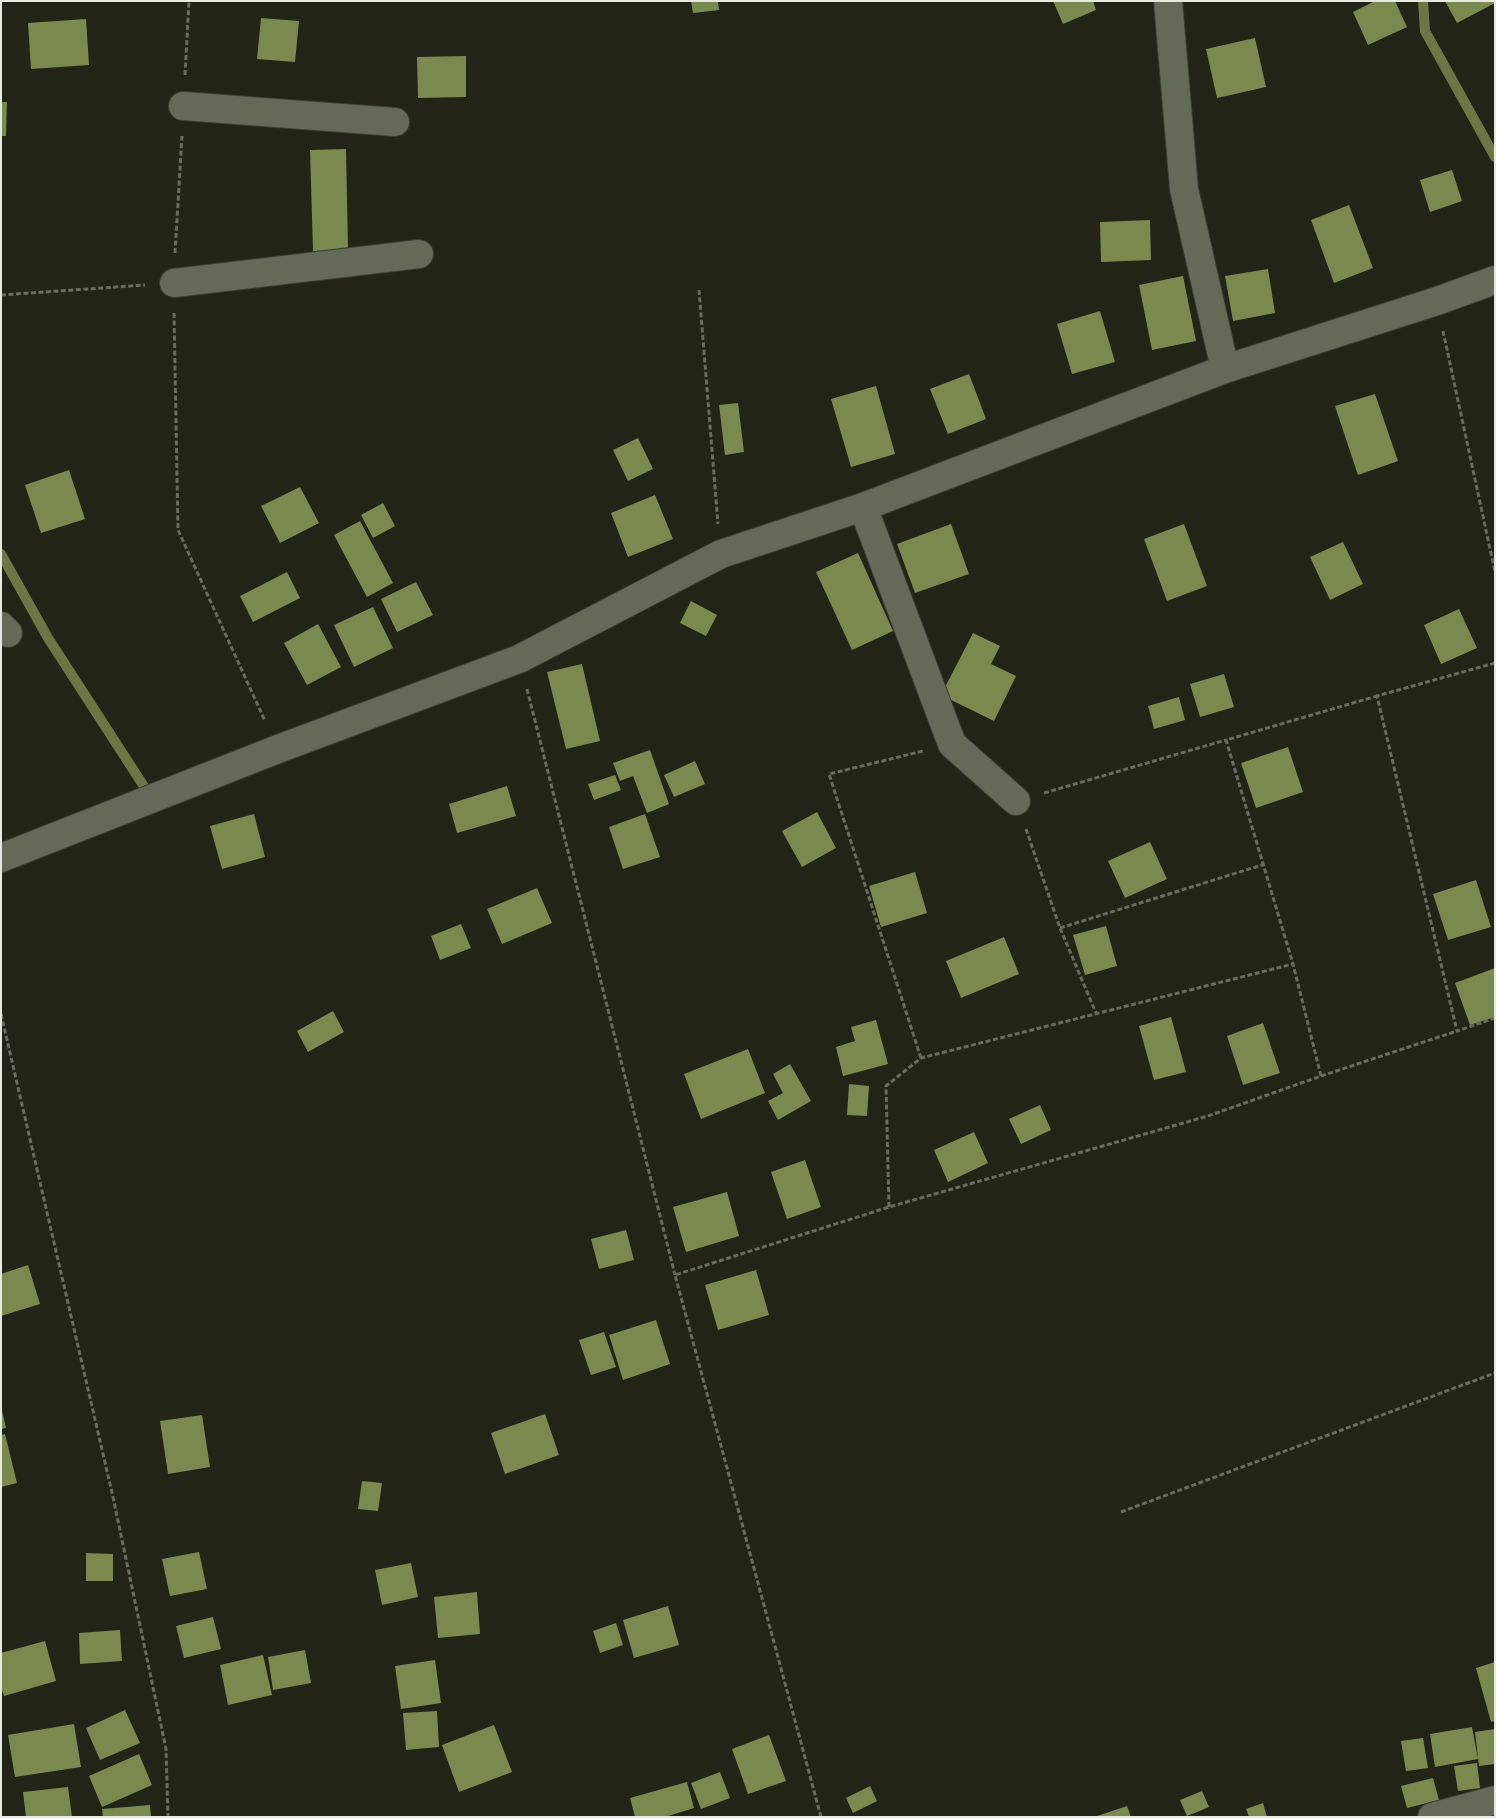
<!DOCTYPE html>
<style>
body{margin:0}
#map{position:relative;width:1496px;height:1818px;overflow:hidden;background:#212416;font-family:"Noto Sans",sans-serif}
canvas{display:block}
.frame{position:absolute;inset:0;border:2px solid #e6e9e0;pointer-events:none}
</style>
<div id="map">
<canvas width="1496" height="1818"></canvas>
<div class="frame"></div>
</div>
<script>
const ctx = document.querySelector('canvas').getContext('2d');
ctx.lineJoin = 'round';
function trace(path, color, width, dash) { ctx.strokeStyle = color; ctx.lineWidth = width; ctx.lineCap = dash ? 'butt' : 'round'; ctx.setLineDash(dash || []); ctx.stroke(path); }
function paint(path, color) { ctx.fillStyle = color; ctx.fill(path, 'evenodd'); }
trace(new Path2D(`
 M1423 1 1425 31 1495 157
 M1 554 48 638 145 788`), '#6c7644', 10);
paint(new Path2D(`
 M691 1H718L719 10 693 13Z
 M1053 1H1093L1096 10 1063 24Z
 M1375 1H1395L1407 27 1368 45 1353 12Z
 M1445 1H1495V3L1457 23Z
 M261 18 299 21 295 62 257 59Z
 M86 19 89 65 31 69 28 23Z
 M1255 38 1266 87 1217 98 1206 49Z
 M466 56V97L418 98 417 57Z
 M1 102H7L6 136H1Z
 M346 149 348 250 313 251 310 150Z
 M1452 170 1462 201 1430 212 1420 180Z
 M1349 205 1373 268 1334 283 1311 220Z
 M1150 220 1151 260 1101 262 1100 222Z
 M1268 269 1275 313 1233 321 1225 276Z
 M1183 276 1196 341 1152 350 1139 285Z
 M1100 311 1115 362 1072 374 1057 324Z
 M969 374 986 419 948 434 930 389Z
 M876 386 895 454 851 467 831 399Z
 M1375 394 1398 461 1358 475 1335 406Z
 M738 403 744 452 725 455 719 405Z
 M638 438 653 469 628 481 613 450Z
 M69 470 85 519 41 533 25 485Z
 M300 487 319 523 280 543 261 506Z
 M655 495 673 539 628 557 611 513Z
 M383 503 395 526 373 538 361 515Z
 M360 521 393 583 367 597 334 535Z
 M951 524 969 574 915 593 897 544Z
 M1184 524 1207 586 1167 601 1144 539Z
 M1343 542 1363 584 1330 600 1310 557Z
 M858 553 893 631 852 650 816 572Z
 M287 572 300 598 253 622 240 596Z
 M416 582 433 615 397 632 381 599Z
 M691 601 717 615 706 636 680 623Z
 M373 607 393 648 354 667 334 625Z
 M1459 609 1477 648 1441 664 1424 625Z
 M318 624 341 667 307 685 284 643Z
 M973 633 1000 646 991 664 1016 676 994 721 941 695Z
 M582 664 600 741 566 749 547 672Z
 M1224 674 1234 707 1200 717 1190 684Z
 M1179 697 1185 720 1154 729 1148 706Z
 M1288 747 1303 792 1256 808 1241 763Z
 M650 750 669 804 647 813 633 776 620 781 613 763Z
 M695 761 705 784 674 797 664 775Z
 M615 775 621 790 594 800 588 784Z
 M507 786 516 816 457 833 449 804Z
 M817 812 836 848 802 867 782 831Z
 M254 814 265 857 222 869 210 826Z
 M645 814 660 857 623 869 609 827Z
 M1150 842 1167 879 1125 898 1108 861Z
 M915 872 927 913 881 927 869 886Z
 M1476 880 1491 927 1448 940 1433 894Z
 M537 888 552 923 502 944 487 909Z
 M461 924 471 948 440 960 431 936Z
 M1106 926 1117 966 1085 975 1073 935Z
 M1004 937 1019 974 961 998 946 961Z
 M1495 968V1017L1470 1025 1455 983Z
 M333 1011 344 1032 308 1052 297 1031Z
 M1171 1017 1186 1072 1154 1080 1139 1026Z
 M876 1020 888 1064 843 1076 836 1047 855 1041 851 1027Z
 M1263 1023 1280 1073 1243 1085 1227 1036Z
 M748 1049 765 1093 701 1119 684 1074Z
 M790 1064 811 1101 778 1120 768 1101 783 1093 773 1074Z
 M849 1084 869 1086 867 1116 847 1115Z
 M1040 1105 1051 1130 1021 1144 1009 1119Z
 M974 1132 988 1163 948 1182 934 1150Z
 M805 1160 821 1207 787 1219 771 1172Z
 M727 1192 739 1236 686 1252 673 1207Z
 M626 1230 634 1260 599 1269 591 1239Z
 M28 1265 40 1304 1 1316V1274Z
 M756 1270 769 1315 718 1330 705 1285Z
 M656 1320 670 1364 623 1380 609 1335Z
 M604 1332 616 1367 591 1375 579 1340Z
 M1 1406 6 1428 1 1429Z
 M545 1414 559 1455 505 1474 491 1433Z
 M202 1415 210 1467 168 1474 160 1421Z
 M5 1434 17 1483 1 1487V1435Z
 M362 1481 382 1483 378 1511 358 1509Z
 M199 1552 207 1589 170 1596 162 1559Z
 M86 1553 113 1554V1581H86Z
 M411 1563 418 1597 382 1605 375 1570Z
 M477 1592 480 1634 438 1638 434 1597Z
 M668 1606 679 1645 634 1658 623 1620Z
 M213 1617 221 1649 184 1658 176 1626Z
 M616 1623 623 1645 600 1653 593 1631Z
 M120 1630 122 1661 80 1664 79 1633Z
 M45 1641 56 1681 4 1696 1 1687V1653Z
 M305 1650 311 1683 273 1690 268 1657Z
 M263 1655 272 1695 228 1705 220 1665Z
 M435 1660 441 1703 401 1709 395 1666Z
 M1495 1662V1721L1491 1722 1476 1668Z
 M125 1710 140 1743 100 1760 86 1728Z
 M437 1711 439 1747 406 1750 403 1713Z
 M74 1724 81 1767 15 1777 8 1735Z
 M494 1725 512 1772 459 1792 442 1745Z
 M1472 1727 1478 1759 1435 1767 1430 1734Z
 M1495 1729V1764L1479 1766 1475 1732Z
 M769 1735 786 1781 748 1794 732 1749Z
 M1423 1738 1428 1768 1406 1771 1401 1741Z
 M139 1754 152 1785 102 1807 89 1776Z
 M1477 1763 1480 1788 1458 1791 1454 1766Z
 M720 1772 730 1798 701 1809 691 1783Z
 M1433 1778 1439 1800 1407 1808 1401 1786Z
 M687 1782 694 1808 665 1817H635L630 1798Z
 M870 1786 877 1801 853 1813 846 1798Z
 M68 1787 72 1817H26L23 1792Z
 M1202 1791 1209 1807 1187 1816 1180 1800Z
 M1263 1803 1267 1817H1249L1246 1809Z
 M150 1805 151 1817H103L102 1809Z
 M1127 1806 1131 1817H1097V1816Z`), '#7a8a4e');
const minor = new Path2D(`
 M1168 1 1184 189 1225 369
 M183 106 395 122
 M174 283 419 254
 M863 507 952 744 1016 801
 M1 626 8 633
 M1 858 278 749 519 659 721 554 863 507 1225 369 1437 301 1495 280
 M1432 1817 1495 1800`);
trace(minor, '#3a3e34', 30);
trace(new Path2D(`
 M185 75 189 1
 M175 253 182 136
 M699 290 718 524
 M1 295 145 285
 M174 313 178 530 265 721
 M1443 331 1495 572
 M1495 663 1377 696 1457 1031 1495 1018
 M527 689 675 1275
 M1044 793 1226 740
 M1026 829 1060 928 1096 1013
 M1060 928 1262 865
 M1 1014 113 1497 166 1749 168 1817
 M921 1058 829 774 923 751
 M1321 1076 1293 964 1226 740 1377 696
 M889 1207 886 1086 921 1058 1293 964
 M1121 1512 1495 1373
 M821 1817 675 1275 889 1207 1208 1116 1321 1076 1457 1031`), '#686b5f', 3, [5, 2.5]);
trace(minor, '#646958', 28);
</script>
